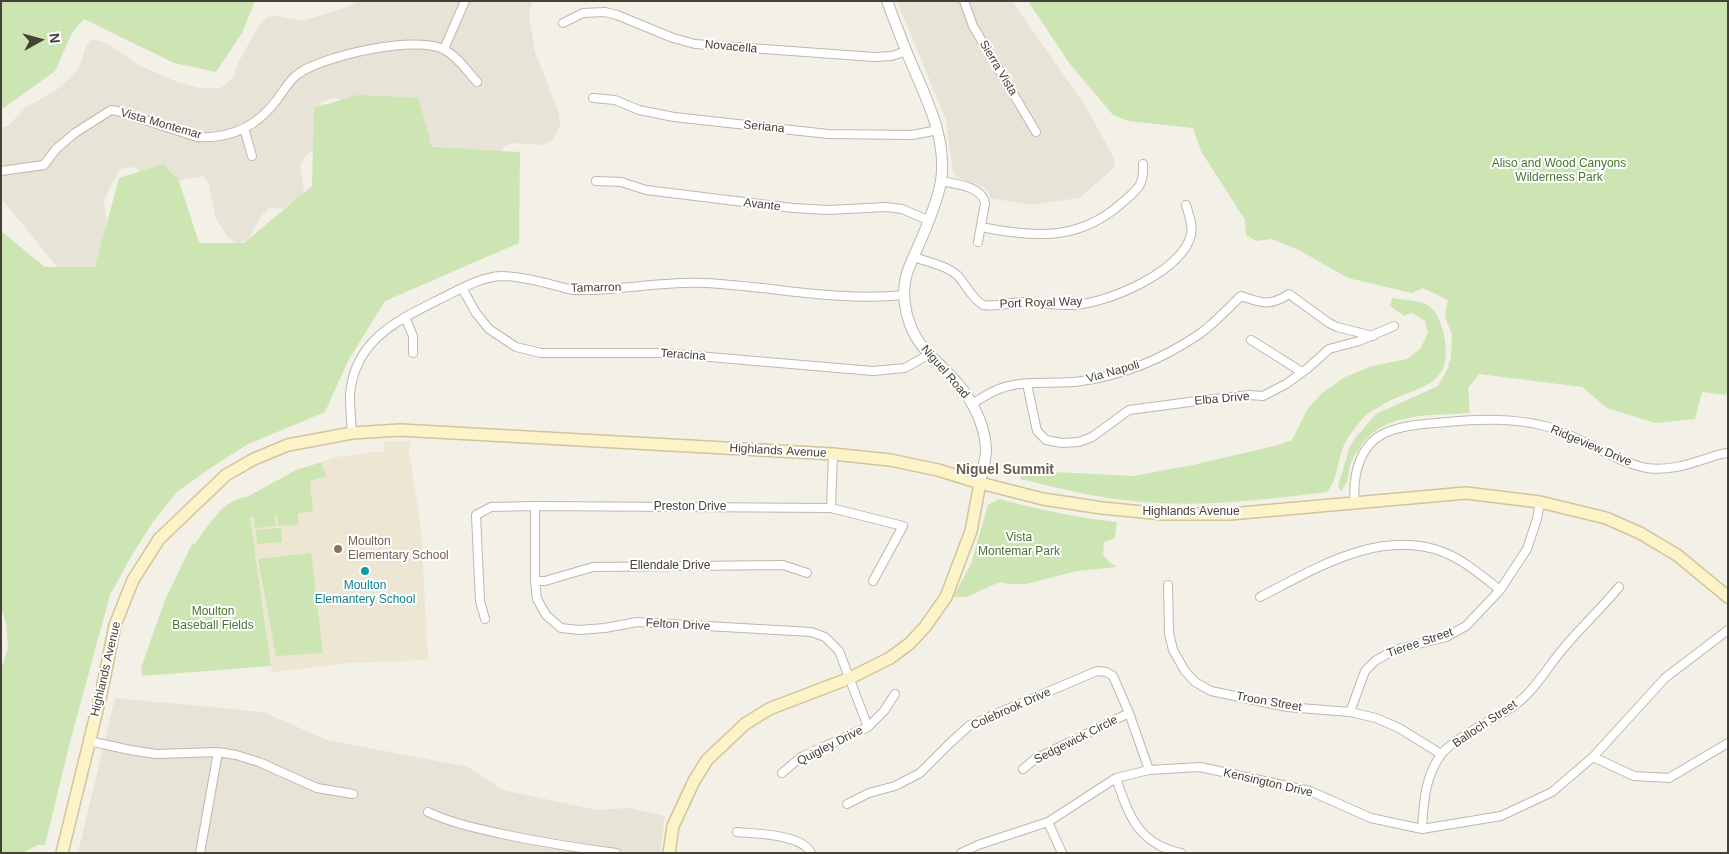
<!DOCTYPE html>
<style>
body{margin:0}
#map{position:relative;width:1729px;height:854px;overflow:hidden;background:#f3f0e8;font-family:Arial,sans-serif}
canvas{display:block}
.frame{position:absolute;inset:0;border:2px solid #464137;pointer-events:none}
.north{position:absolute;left:15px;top:15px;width:50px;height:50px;-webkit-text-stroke:4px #fff;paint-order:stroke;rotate:83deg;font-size:14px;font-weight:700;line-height:20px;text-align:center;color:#464137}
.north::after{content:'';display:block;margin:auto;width:18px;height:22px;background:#464137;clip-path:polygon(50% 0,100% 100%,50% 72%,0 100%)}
</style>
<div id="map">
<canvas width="1729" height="854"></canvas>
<div class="frame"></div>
<div class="north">N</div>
</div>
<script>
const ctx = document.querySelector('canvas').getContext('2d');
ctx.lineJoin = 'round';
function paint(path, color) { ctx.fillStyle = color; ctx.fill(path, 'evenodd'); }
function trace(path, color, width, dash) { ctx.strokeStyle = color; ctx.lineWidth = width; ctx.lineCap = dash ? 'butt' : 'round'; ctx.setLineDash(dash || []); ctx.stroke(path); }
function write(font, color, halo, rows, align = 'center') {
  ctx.font = font + ' Arial,sans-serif'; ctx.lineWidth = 4; ctx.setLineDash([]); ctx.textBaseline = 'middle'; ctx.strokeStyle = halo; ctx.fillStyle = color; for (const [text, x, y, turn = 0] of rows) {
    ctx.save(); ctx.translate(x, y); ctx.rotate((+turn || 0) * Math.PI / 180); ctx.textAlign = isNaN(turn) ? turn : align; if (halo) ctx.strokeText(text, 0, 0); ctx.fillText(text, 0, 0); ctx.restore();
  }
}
paint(new Path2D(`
 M360 1H532L529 15 535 52 559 113 560 126 553 139 542 145 510 143 485 163H442L425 130 384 108 333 98 321 102V123L314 149 304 158 300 166 304 190 301 202 290 209 269 208 262 215 249 238 239 244 228 238 215 217 209 183 203 176 162 183 151 179 134 167 121 169 112 182 104 202 107 227 95 266 78 276 57 267 1 198V128L8 126 25 108 59 88 74 74 81 63 86 46 93 39 106 43 141 66 177 82 200 88H221L233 77 238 63 258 27 267 17 278 16 303 21 350 6Z
 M897 1H1012L1086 107 1115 160 1114 168 1079 198 1031 205 990 198 988 191 982 186 958 178 953 172 946 120Z
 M115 698 263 712 327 740 468 767 503 790 596 810 629 808 665 816 660 853H78Z`), '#e7e3d6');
paint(new Path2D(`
 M384 441H413L410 445 409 450 421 529 428 660 350 663 272 672 250 517 313 512 310 481 318 478 323 468 322 462 337 457 384 451Z`), '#ece6d2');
paint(new Path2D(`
 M1 1H255L242 33 216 72 174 63 84 19 72 33 55 71 1 110Z
 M1028 1H1728V395L1702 392 1695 419 1655 423 1607 408 1582 387 1479 374 1468 388 1470 413C1435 416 1387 411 1363 443 1359 448 1353 457 1351 463 1346 477 1352 477 1341 491L1338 486 1349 449 1355 438 1376 414 1438 386 1449 366 1448 364 1451 358 1452 335 1445 316 1448 300 1423 288 1412 293 1348 278 1299 250 1272 239 1257 241 1246 235 1245 220 1201 151 1193 128 1128 121 1113 115 1070 64Z
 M358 95 418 98 432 147 520 152 519 243 385 301 348 361 325 412 248 444 212 467 177 492 153 522 132 555 110 595 70 742 45 845H38L22 853H1V670L8 648 6 624 1 607V231L45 267H95L119 178 163 164 179 181 199 243H244L312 186 314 108Z
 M1392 298C1422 303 1434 298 1443 331 1457 391 1416 384 1379 407 1374 410 1367 413 1363 418 1355 428 1347 437 1342 450 1337 465 1337 480 1327 492 1263 500 1197 508 1132 501 1094 497 1057 488 1020 479L1027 465 1054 472 1133 476 1193 465 1278 445 1292 440 1307 410 1321 394 1345 377 1372 366 1407 359 1421 348 1428 332 1425 321 1412 313 1404 316 1390 306Z
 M322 462 323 468 327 476 310 481 313 512 298 513V525L278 526 277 515H275L276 526 255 528 254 517H250L271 666 142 676 141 668 165 600 192 544H195C207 527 224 498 247 497L296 470Z
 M999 499C1038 509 1076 518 1117 522L1115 538 1104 542 1103 554 1109 562 1117 567 1077 571 1026 584H1009L1000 582 966 597H953L971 564 988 505Z
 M281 528 282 542 257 544 256 530Z
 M311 553 323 653 276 656 258 559Z`), '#cce5b3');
const minor = new Path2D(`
 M964 1 973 26 1036 132
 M563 23 583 13 605 12 617 15 673 38 695 44 874 57 892 56 906 51
 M444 49 465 1
 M593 98 615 100 639 110 674 117 828 134 912 135 938 130
 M244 128 252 156
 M1 171 44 165 56 149 75 133 111 110 117 111 197 137C230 139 256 127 276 101 283 92 289 80 298 74 322 56 418 34 445 50 458 57 467 71 477 82
 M596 181 621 182 646 190 793 208 828 210 886 207 902 209 928 220
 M941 181C955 184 982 186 985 203L978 242
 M981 227C1035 238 1080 241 1123 202 1139 188 1144 185 1143 164
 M914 257C927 262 946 265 957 275 966 284 971 298 983 305 995 307 1008 303 1021 302 1039 302 1057 306 1074 305 1109 303 1182 271 1191 235 1193 225 1189 215 1186 205
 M462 288 476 313 489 329 516 347 541 353H662L873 371 905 368 928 355
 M405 317 413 336V353
 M1251 340 1302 372
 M1027 384 1037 431 1046 440 1062 443 1079 442 1092 437 1129 410 1205 400 1249 395 1263 396 1286 384 1308 368 1329 349 1359 341 1394 326
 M972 404C980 399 989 393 999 389 1024 379 1055 385 1082 381 1123 375 1164 358 1198 335 1214 324 1227 309 1241 296 1262 303 1269 307 1289 294L1329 323 1337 327 1373 336
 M352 433C351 420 350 407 350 395 354 341 396 321 438 300 457 291 479 277 501 276 520 276 539 281 557 286 563 287 569 290 575 290 618 291 661 281 704 283 771 286 837 302 904 295
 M1355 503C1352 475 1360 441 1390 431 1409 424 1428 424 1447 422 1480 419 1512 418 1545 426 1580 435 1611 461 1647 468 1672 472 1697 461 1721 454L1728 453
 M535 506V581L537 599 546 615 561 628 579 630 605 628 637 622 811 632 825 637 839 651 868 727
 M831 508 833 454
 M535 581H545L593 567 783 565 807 573
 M1168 585 1169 633 1173 650 1185 671 1195 682 1211 691 1287 707 1350 712 1376 718 1399 728 1441 754
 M1260 597C1315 569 1379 528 1443 552 1464 560 1482 576 1500 590
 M485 619 480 601 476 515 491 507 535 506 831 508 903 526 873 581
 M1350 712 1365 671 1375 661 1394 650 1446 637 1466 626 1500 590 1527 549 1537 519 1540 502
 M89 741 130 750 156 754 218 752 236 755 259 762 317 788 353 794
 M1593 757 1634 776 1669 778 1728 743
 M1023 769 1035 759 1129 713
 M782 773 801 757 868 727 884 711 895 694
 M1116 778C1129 816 1138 844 1181 853
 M847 804 869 793 895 786 920 773 949 744 970 725 1097 671 1106 672 1113 676 1129 713 1149 770
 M428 812C451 823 476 828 502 834 540 842 578 848 616 853
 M1048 822 1062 853
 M1422 829C1424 802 1424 780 1440 756 1450 740 1497 718 1515 705 1535 690 1547 668 1562 650 1580 628 1601 609 1619 587
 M737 832C756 834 802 834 811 853
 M200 853 218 752
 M961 853 978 845 1048 822 1116 778 1149 770 1200 767 1310 791 1371 818 1422 829 1501 816 1552 792 1593 757 1665 678 1728 630`);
const tertiary = new Path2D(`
 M887 1C895 22 903 44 912 65 928 102 947 140 941 181 938 200 925 231 917 249 913 258 908 268 906 277 903 289 904 303 907 315 915 345 930 354 950 375 969 394 985 422 986 449 986 460 982 472 980 483`);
const secondary = new Path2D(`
 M62 853 102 690 115 625 133 580 159 539 226 475 254 459 288 445 352 433 400 430 833 454 890 460 938 470 980 483 1043 499 1102 508 1163 514H1230L1466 493 1540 502 1606 518 1640 533 1677 555 1728 597
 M669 853 673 826 694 781 707 760 745 724 769 709 850 678 890 658 909 644 925 627 946 597 971 531 980 483`);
trace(minor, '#beb8ab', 10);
trace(tertiary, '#beb8ab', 12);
trace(secondary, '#d1c599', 14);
trace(minor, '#fff', 8);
trace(tertiary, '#fff', 10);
trace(secondary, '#fcf3c9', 11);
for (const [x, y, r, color] of [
 [338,549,5,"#8d6e63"],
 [365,571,5,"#0f9aa8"]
]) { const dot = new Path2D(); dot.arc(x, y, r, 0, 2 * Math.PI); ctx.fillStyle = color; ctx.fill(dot); trace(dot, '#fff', 2); }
write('12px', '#464137', '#fff', [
 ["Novacella",731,47,5],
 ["Sierra Vista",998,68,59],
 ["Vista Montemar",161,124,16],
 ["Seriana",764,127,6],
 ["Avante",762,205,7],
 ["Tamarron",596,288,-1],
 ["Port Royal Way",1041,303,-2],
 ["Teracina",683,355,4],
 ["Niguel Road",945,372,49],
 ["Via Napoli",1113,372,-16],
 ["Elba Drive",1222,399,-5],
 ["Ridgeview Drive",1591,446,23],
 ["Highlands Avenue",778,451,3],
 ["Preston Drive",690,507],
 ["Highlands Avenue",1191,512],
 ["Ellendale Drive",670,566],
 ["Felton Drive",678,625,3],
 ["Tieree Street",1420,643,-19],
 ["Highlands Avenue",106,669,-77],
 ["Troon Street",1269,702,10],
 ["Colebrook Drive",1011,709,-24],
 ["Balloch Street",1485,724,-34],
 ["Sedgewick Circle",1076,740,-27],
 ["Quigley Drive",830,746,-27],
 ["Kensington Drive",1268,783,13]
]);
write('12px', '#44752d', '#fff', [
 ["Aliso and Wood Canyons",1559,164],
 ["Wilderness Park",1559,178],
 ["Vista",1019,538],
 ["Montemar Park",1019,552],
 ["Moulton",213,612],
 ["Baseball Fields",213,626]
]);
write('12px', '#785e54', '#fff', [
 ["Moulton",348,542],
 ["Elementary School",348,556]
], 'left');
write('12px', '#0d838f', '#fff', [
 ["Moulton",365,586],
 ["Elemantery School",365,600]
]);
write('bold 14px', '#685f4f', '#fff', [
 ["Niguel Summit",1005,470]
]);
</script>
